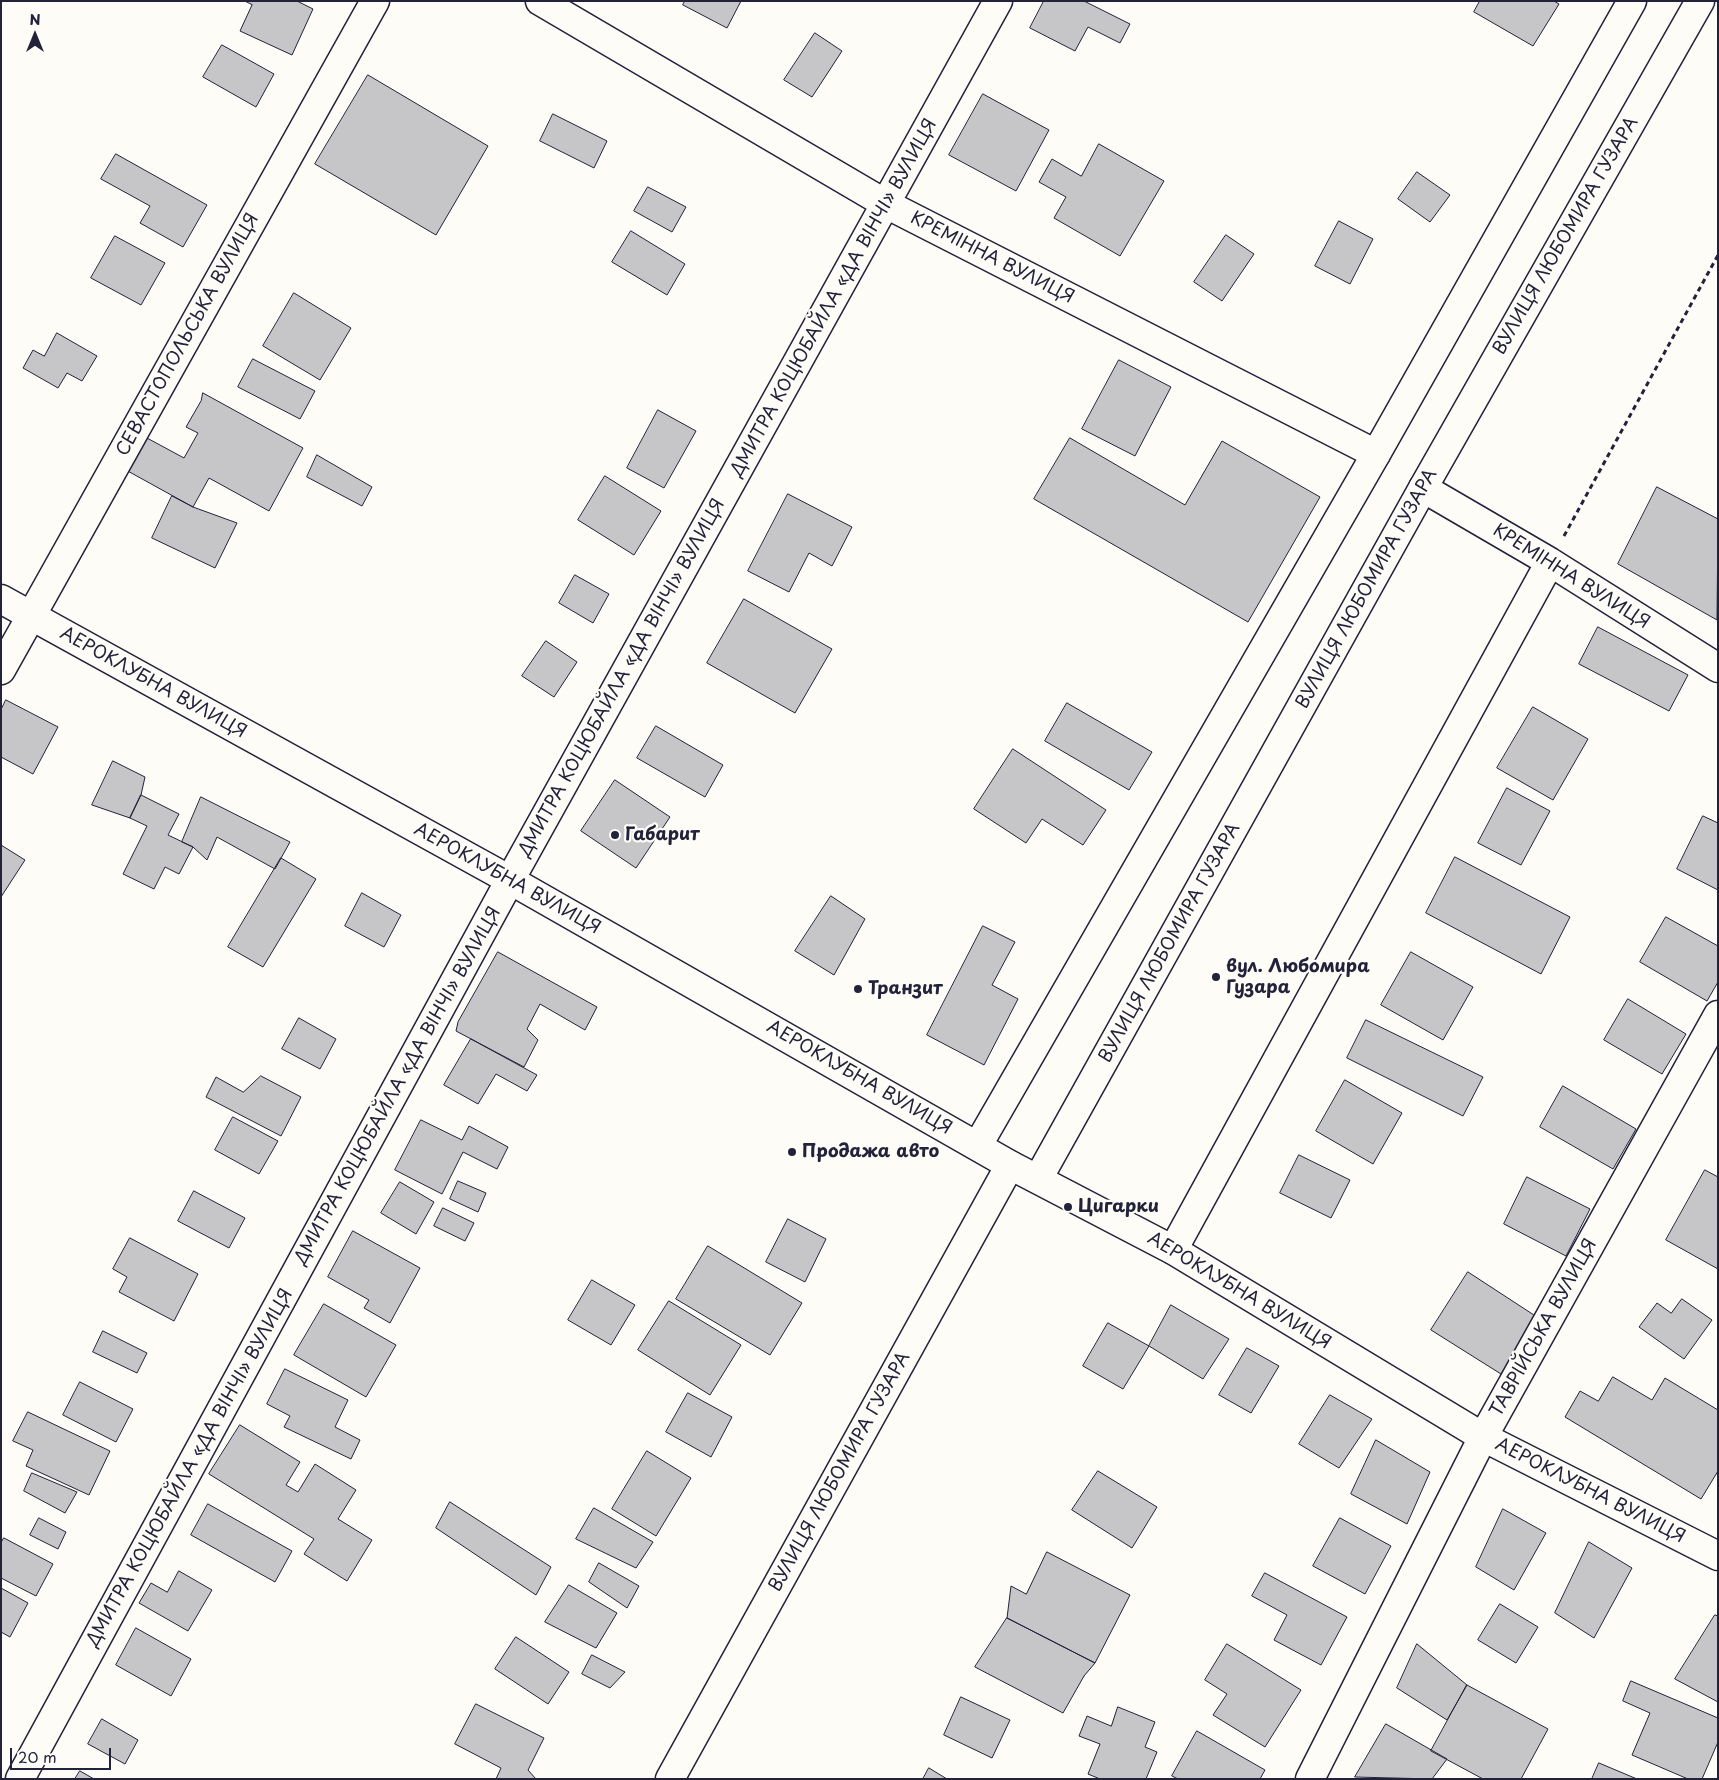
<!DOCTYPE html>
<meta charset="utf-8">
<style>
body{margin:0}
#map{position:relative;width:1719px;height:1780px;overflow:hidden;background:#fdfcf7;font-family:"Playpen Sans",sans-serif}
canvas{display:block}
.frame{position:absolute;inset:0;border:2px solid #22223b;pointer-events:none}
.north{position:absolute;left:10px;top:10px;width:50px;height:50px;-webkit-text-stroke:4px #fdfcf7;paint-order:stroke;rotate:0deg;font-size:14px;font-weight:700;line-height:20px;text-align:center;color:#22223b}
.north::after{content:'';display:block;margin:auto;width:18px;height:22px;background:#22223b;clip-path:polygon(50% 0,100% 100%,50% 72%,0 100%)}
.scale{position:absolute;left:10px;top:1748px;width:101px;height:22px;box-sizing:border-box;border:2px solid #22223b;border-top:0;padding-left:6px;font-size:15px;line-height:18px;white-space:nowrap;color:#22223b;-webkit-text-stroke:4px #fdfcf7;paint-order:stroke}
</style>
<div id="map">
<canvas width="1719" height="1780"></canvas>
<div class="frame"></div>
<div class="north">N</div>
<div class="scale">20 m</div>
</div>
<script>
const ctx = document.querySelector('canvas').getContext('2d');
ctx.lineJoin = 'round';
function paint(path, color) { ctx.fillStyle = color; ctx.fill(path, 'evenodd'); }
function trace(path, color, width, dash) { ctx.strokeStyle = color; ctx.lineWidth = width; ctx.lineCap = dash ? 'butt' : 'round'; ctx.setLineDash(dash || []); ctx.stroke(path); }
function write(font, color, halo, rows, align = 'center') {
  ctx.font = font + ' "Playpen Sans",sans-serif'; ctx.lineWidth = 4.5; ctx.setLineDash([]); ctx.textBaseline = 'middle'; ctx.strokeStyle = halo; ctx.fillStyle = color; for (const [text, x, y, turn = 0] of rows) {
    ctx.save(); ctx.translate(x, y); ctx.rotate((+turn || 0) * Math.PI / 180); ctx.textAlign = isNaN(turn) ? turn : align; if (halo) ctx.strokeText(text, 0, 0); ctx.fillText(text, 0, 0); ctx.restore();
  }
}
const building = new Path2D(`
 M245 1H297L313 9 292 55 240 31 252 5Z
 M685 1H741L727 28 683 5Z
 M1044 1H1084L1130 24 1120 43 1088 27 1075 51 1030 28Z
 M1480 1H1554L1559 4 1533 46 1474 12Z
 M815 33 842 51 812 97 784 80Z
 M222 45 274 74 256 107 203 77Z
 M368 75 488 146 436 235 315 164Z
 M983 94 1049 130 1016 191 949 155Z
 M553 114 607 141 594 168 540 141Z
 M1099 144 1164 181 1120 256 1054 218 1066 197 1039 182 1052 159 1081 176Z
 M116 154 207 205 183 247 140 223 150 206 101 179Z
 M1417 172 1450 195 1430 222 1398 199Z
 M648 187 686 207 672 232 634 211Z
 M1339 221 1373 239 1350 284 1315 266Z
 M631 231 685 264 667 295 612 262Z
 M1226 235 1254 254 1222 301 1194 282Z
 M115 236 165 263 141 305 91 278Z
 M294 293 351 328 320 380 263 346Z
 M57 333 97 356 82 381 67 373 58 388 23 368 33 350 44 356Z
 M253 359 315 391 300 419 238 387Z
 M1119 360 1171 387 1135 456 1082 429Z
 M203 393 303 448 269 511 209 478 193 507 115 464 134 431 184 458 198 433 186 427 201 401Z
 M658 410 696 431 664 488 627 468Z
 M1070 438 1185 505 1222 441 1320 497 1248 622 1034 499Z
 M317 455 372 487 362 506 307 477Z
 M605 476 661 511 634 555 578 520Z
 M1657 487 1718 519 1717 620 1618 564Z
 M788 494 852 527 832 566 809 553 789 592 748 571Z
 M172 496 193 507 237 523 215 568 152 538Z
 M575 575 609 594 593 623 559 603Z
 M744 599 832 649 795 713 707 663Z
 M1598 627 1688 675 1669 711 1579 664Z
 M546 641 577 662 554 697 522 676Z
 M6 700 58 727 33 774 1 757V710Z
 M1067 703 1152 752 1129 790 1045 741Z
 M1533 707 1588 739 1553 800 1497 768Z
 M656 726 723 765 705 797 637 758Z
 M1013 749 1106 810 1083 845 1042 819 1026 843 974 809Z
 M113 761 145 777 141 795 130 818 92 805Z
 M615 780 670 817 636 868 581 831Z
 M1507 788 1550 811 1521 865 1478 843Z
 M141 795 179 814 168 835 193 847 179 874 165 867 154 889 123 874 147 826 130 818Z
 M201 797 290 842 275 869 217 837 207 860 193 847 182 842Z
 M1703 816 1718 823V890L1677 869Z
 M1 845 25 860 1 897Z
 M1455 857 1570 917 1541 974 1426 913Z
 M281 858 316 879 263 967 228 947Z
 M362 893 401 915 384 947 345 926Z
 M831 896 865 919 834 975 795 951Z
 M1666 917 1718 946V982L1707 1001 1640 962Z
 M983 926 1015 942 992 985 1018 999 984 1065 927 1035Z
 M498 952 597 1007 585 1030 540 1004 527 1029 538 1040 524 1067 456 1031 458 1022Z
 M1411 952 1473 987 1443 1040 1381 1005Z
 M1628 999 1686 1034 1662 1074 1604 1040Z
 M299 1018 336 1039 320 1069 282 1049Z
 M1366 1020 1483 1077 1463 1116 1347 1058Z
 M471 1039 537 1075 527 1091 496 1074 478 1104 444 1085Z
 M261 1076 301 1097 281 1136 206 1097 216 1077 243 1092Z
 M1345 1080 1402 1113 1373 1164 1316 1131Z
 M1563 1086 1636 1129 1613 1169 1540 1127Z
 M233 1117 278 1141 259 1174 215 1150Z
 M421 1120 462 1140 469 1126 508 1147 497 1169 463 1152 442 1194 395 1170Z
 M1299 1155 1350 1180 1331 1218 1280 1193Z
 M1705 1170 1718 1177V1269L1666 1240Z
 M1527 1177 1590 1209 1566 1256 1504 1224Z
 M458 1181 486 1193 478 1212 450 1199Z
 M400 1182 434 1202 416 1234 381 1213Z
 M194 1191 245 1218 229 1248 178 1221Z
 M443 1208 474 1223 465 1241 434 1226Z
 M788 1219 826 1239 805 1282 766 1262Z
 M353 1231 420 1268 390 1323 364 1308 369 1300 328 1277Z
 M130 1238 198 1274 174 1321 119 1292 127 1277 113 1269Z
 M708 1246 802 1303 770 1355 676 1299Z
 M1468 1272 1537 1317 1501 1374 1431 1330Z
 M592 1280 635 1305 611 1345 568 1320Z
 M1682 1299 1712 1320 1684 1359 1639 1327 1657 1303 1671 1313Z
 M669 1301 741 1345 710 1395 638 1350Z
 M324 1304 396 1345 366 1397 294 1355Z
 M1171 1305 1229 1339 1203 1379 1149 1346Z
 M1108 1323 1149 1346 1123 1389 1083 1366Z
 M103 1331 147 1353 137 1373 93 1352Z
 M1247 1348 1279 1366 1251 1413 1219 1395Z
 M285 1369 348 1400 335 1427 360 1440 351 1459 284 1427 290 1416 267 1404Z
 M1613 1377 1652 1400 1665 1378 1718 1410V1471L1701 1499 1565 1417 1580 1391 1598 1401Z
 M80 1382 133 1409 116 1442 63 1415Z
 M688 1393 732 1417 711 1457 666 1432Z
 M1330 1395 1372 1419 1339 1468 1299 1444Z
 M28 1412 110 1451 89 1495 26 1466 33 1450 13 1441Z
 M240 1425 300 1462 286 1485 298 1492 315 1464 356 1490 338 1519 372 1540 347 1581 304 1554 314 1539 209 1474Z
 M1376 1440 1430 1472 1407 1524 1351 1494Z
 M647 1451 691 1478 656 1536 612 1509Z
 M1098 1471 1157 1507 1132 1548 1072 1510Z
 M32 1473 77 1492 65 1513 24 1491Z
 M450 1502 551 1567 536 1595 436 1528Z
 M208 1504 292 1551 275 1582 191 1535Z
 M594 1508 653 1542 636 1568 576 1539Z
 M1503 1509 1546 1533 1514 1590 1476 1567Z
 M39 1518 66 1532 58 1549 30 1535Z
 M1340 1518 1391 1546 1365 1594 1313 1566Z
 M4 1538 53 1564 36 1596 1 1578V1543Z
 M1589 1542 1632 1568 1594 1638 1555 1613Z
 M1047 1552 1130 1595 1095 1663 1007 1618 1011 1586 1026 1594Z
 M599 1563 639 1586 627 1608 589 1582Z
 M179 1571 212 1590 188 1631 139 1603 151 1583 167 1592Z
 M1265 1573 1347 1617 1321 1665 1274 1640 1287 1615 1252 1596Z
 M569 1585 617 1613 596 1648 545 1622Z
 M1 1588 28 1603 10 1637 1 1632Z
 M1500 1604 1538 1627 1516 1663 1478 1640Z
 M1715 1615 1718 1616V1702L1675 1679Z
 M1007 1618 1095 1663 1084 1676 1063 1713 975 1667Z
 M136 1628 191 1659 171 1696 116 1665Z
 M516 1637 569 1672 548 1704 495 1669Z
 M1227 1644 1301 1690 1265 1747 1213 1715 1227 1694 1205 1680Z
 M1417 1644 1467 1685 1447 1720 1397 1688Z
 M592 1655 625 1672 610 1688 582 1674Z
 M1631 1681 1718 1718V1742L1702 1779H1688L1632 1755 1650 1713 1623 1701Z
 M1467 1685 1548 1729 1521 1779H1483L1431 1751Z
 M961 1697 1010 1720 992 1758 944 1735Z
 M476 1704 544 1738 528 1770 536 1779H496L501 1768 455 1744Z
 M1118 1707 1155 1722 1145 1747 1157 1752 1146 1779H1100L1088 1774 1100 1744 1079 1736 1087 1716 1111 1726Z
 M102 1719 138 1740 125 1764 88 1744Z
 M1386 1724 1447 1759 1432 1779 1355 1777Z
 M1197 1731 1265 1770 1260 1779H1178L1172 1776Z
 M1599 1763 1637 1779H1592Z
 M929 1768 947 1779H923Z
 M80 1771 94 1779H75Z`);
paint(building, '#c6c6c8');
trace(building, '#22223b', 1);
const minor = new Path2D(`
 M540 1 886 204 1376 454
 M1423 488 1550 562 1718 668
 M1 670 375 1
 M1173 1250 1550 562
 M20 1779 510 880 998 1
 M670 1779 1010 1165
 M1310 1779 1483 1437 1718 1015`);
const tertiary = new Path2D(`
 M1 599 510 880 1010 1165 1173 1250 1483 1437 1718 1556
 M978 1145 1376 454 1632 1
 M1038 1179 1423 488 1700 1`);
trace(minor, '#22223b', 31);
trace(tertiary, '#22223b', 31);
trace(new Path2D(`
 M1564 536 1718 255`), '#22223b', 3, [5, 4]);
trace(minor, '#fdfcf7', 28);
trace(tertiary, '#fdfcf7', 28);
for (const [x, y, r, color] of [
 [615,835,5,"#22223b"],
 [1216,977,5,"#22223b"],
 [858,989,5,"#22223b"],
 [792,1152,5,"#22223b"],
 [1068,1207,5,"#22223b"]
]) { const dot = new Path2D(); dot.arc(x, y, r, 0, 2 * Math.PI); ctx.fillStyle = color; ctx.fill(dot); trace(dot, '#fdfcf7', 2); }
write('18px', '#22223b', '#fdfcf7', [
 ["ВУЛИЦЯ ЛЮБОМИРА ГУЗАРА",1566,236,-60],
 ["КРЕМІННА ВУЛИЦЯ",992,258,27],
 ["ДМИТРА КОЦЮБАЙЛА «ДА ВІНЧІ» ВУЛИЦЯ",834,298,-61],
 ["СЕВАСТОПОЛЬСЬКА ВУЛИЦЯ",188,335,-61],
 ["КРЕМІННА ВУЛИЦЯ",1571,577,32],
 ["ВУЛИЦЯ ЛЮБОМИРА ГУЗАРА",1367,589,-61],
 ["ДМИТРА КОЦЮБАЙЛА «ДА ВІНЧІ» ВУЛИЦЯ",622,678,-61],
 ["АЕРОКЛУБНА ВУЛИЦЯ",153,683,29],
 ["АЕРОКЛУБНА ВУЛИЦЯ",507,879,29],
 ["ВУЛИЦЯ ЛЮБОМИРА ГУЗАРА",1170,943,-61],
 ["АЕРОКЛУБНА ВУЛИЦЯ",859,1078,30],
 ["ДМИТРА КОЦЮБАЙЛА «ДА ВІНЧІ» ВУЛИЦЯ",398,1086,-61],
 ["АЕРОКЛУБНА ВУЛИЦЯ",1239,1291,31],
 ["ТАВРІЙСЬКА ВУЛИЦЯ",1544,1328,-61],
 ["ДМИТРА КОЦЮБАЙЛА «ДА ВІНЧІ» ВУЛИЦЯ",190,1468,-61],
 ["ВУЛИЦЯ ЛЮБОМИРА ГУЗАРА",840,1472,-61],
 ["АЕРОКЛУБНА ВУЛИЦЯ",1590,1491,27]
]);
write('bold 18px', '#22223b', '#fdfcf7', [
 ["Габарит",625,835],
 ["вул. Любомира",1226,967],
 ["Гузара",1226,988],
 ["Транзит",868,989],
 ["Продажа авто",802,1152],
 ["Цигарки",1078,1207]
], 'left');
</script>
